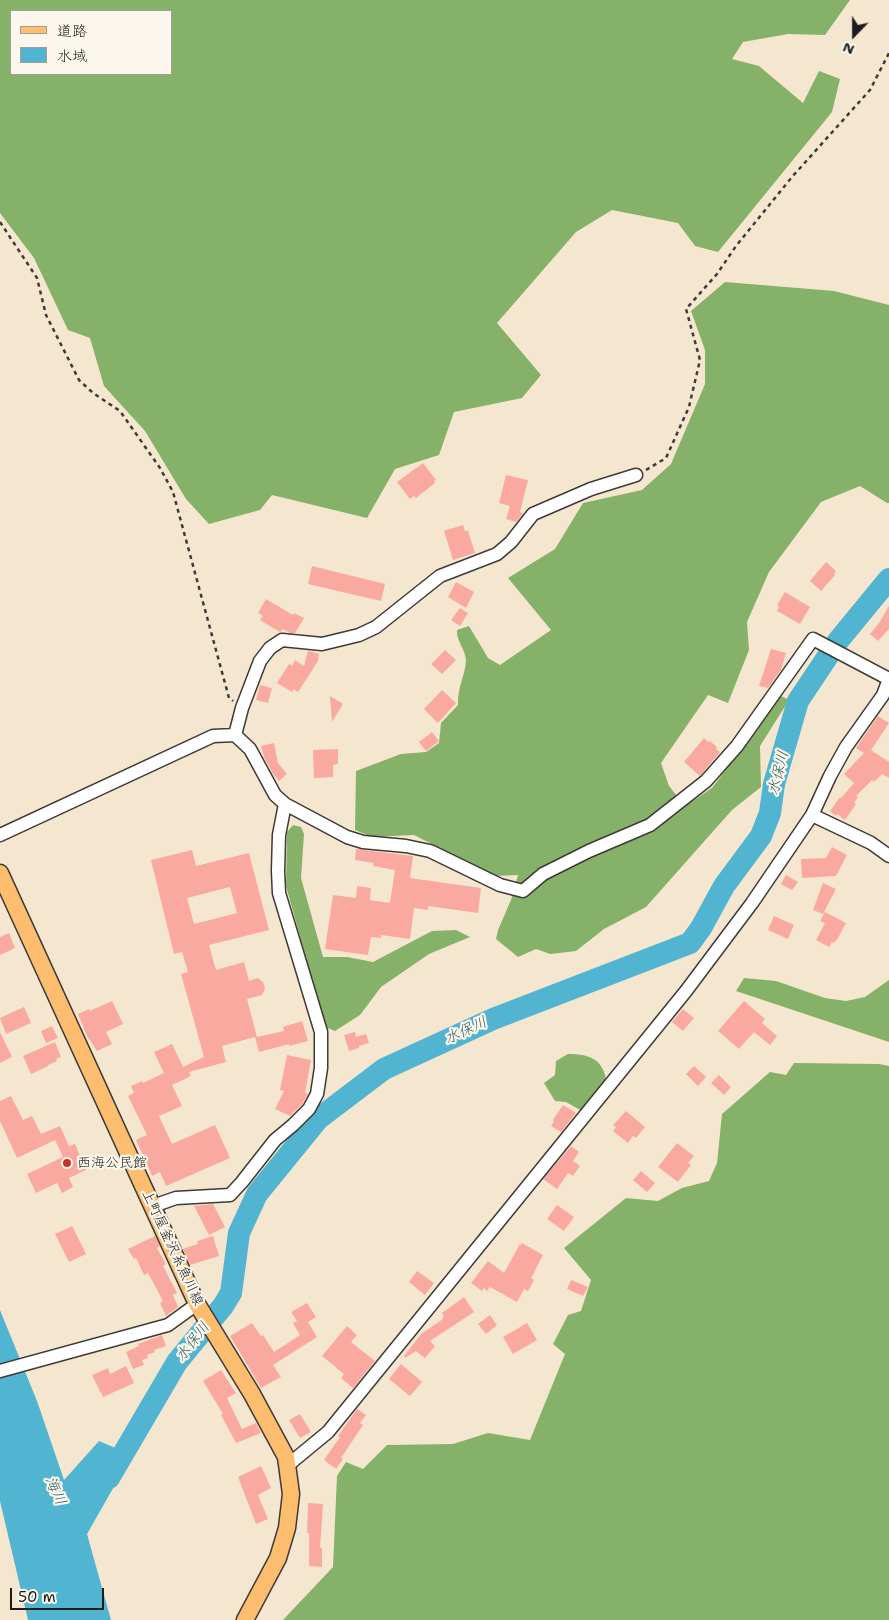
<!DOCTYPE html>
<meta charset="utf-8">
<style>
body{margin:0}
#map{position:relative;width:889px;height:1620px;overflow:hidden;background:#f5e7cf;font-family:"Shantell Sans","Klee One",sans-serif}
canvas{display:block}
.legend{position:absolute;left:10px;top:10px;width:162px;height:65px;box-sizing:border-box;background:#fbf7ec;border:1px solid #a29f99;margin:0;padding:6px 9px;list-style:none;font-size:15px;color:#1c1c1c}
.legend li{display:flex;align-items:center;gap:10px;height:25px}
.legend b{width:25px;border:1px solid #a29f99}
.north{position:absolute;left:829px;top:10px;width:50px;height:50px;-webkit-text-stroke:4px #fbf7ec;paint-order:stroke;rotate:202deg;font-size:14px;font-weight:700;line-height:20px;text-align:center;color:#1c1c1c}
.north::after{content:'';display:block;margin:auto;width:18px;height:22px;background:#1c1c1c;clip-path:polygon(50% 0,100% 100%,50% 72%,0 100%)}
.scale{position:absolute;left:10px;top:1588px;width:94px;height:22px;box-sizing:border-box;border:2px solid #1c1c1c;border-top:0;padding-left:6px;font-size:15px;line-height:18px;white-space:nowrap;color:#1c1c1c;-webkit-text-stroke:4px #fbf7ec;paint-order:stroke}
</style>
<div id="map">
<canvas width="889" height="1620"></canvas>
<ul class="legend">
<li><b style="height:6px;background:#fcbd6f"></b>道路</li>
<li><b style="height:14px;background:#51b4d0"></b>水域</li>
</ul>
<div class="north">N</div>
<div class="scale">50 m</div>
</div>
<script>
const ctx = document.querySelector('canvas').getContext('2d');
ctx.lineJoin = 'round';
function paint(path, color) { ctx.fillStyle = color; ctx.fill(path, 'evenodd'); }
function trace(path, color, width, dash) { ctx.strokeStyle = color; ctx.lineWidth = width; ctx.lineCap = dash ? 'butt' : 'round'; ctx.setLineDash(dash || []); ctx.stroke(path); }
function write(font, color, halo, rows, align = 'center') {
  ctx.font = font + ' "Shantell Sans","Klee One",sans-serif'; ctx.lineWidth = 4.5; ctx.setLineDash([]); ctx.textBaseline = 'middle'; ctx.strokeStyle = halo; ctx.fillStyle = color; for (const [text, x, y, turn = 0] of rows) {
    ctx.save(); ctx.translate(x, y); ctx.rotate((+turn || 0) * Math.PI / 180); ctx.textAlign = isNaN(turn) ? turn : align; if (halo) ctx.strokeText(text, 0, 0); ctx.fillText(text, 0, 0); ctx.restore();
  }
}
paint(new Path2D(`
 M0 0H850L825 35 788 34 743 42 732 59 759 66 803 103 819 71 840 79 832 112 718 252 695 246 678 223 612 210 576 232 497 323 541 375 522 398 454 412 439 455 395 469 367 518 272 495 260 510 209 524 186 499 145 431 104 386 90 338 68 330 34 258 0 213ZM11 11H171V74H11Z
 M725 282 834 291 889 305V503H887L860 486 821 502 769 572 747 622 749 650 728 703 708 695 661 763 669 786 685 806 712 788 781 696 789 700 760 746 761 787 732 810 646 907 604 929 576 951 550 954 536 949 518 957 496 939 498 930 511 900 518 875 495 876 414 835 372 837 355 830 356 771 401 754 426 752 439 743 441 723 458 705C457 688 465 676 466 661 466 650 456 641 457 630L469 626 488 658 500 665 551 630 508 578 555 549 583 503 642 490 671 464 705 384V350L691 311Z
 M293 825 301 827 304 834 301 878 323 957H347L373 962 432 931 456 930 470 937 429 954 381 987 360 1015 335 1031 325 1027 286 886 287 832Z
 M744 978 776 981 825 998 846 1001 865 997 889 980V1042L736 991Z
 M568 1054C587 1054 603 1058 606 1080L582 1111 566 1102 555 1101 544 1083 555 1075 556 1061Z
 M794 1063 879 1064 889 1066V1620H283L333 1567 337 1476 346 1462 363 1469 387 1445 453 1444 488 1433 530 1440 565 1354 553 1344 568 1315 581 1311 591 1280 564 1248 626 1198 658 1201 682 1188 709 1181 717 1163 722 1114 770 1072 786 1075Z`), '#86b168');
paint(new Path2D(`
 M0 1310 37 1401 64 1480 99 1441 132 1455 87 1534 111 1620H28L0 1501Z`), '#51b4d0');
trace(new Path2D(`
 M109 1478 177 1362 223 1306 231 1293 239 1233 257 1194 318 1119 384 1069 493 1019 690 943 701 928 724 886 761 836 770 813 774 784 798 701 838 641 889 579`), '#51b4d0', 22);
paint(new Path2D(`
 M423 463 436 480 434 481 435 483 416 498 414 496 410 499 397 482Z
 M506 475 528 480 520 512 523 514 516 522 506 519 510 506 499 503Z
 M463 525 465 531H468L475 553 453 560 444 531Z
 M826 562 836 571 834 574 835 575 821 591 810 581Z
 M312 566 385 584 381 601 308 584Z
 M456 582 474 592 466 608 448 597Z
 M785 592 810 607 800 624 777 611 779 606 777 605Z
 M266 599 293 615 294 613 304 618 295 633H290L283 629 280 632 260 620 263 616 258 613Z
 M889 606V629L878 641 870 634 879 623Z
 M460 608 468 613 460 626 451 620Z
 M771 649 786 653 781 670 768 688 759 686Z
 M445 650 456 660 442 674 431 664Z
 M308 651 319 654 318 661 298 692 294 689 292 692 277 683 289 664 292 666 295 660 304 666Z
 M260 685 272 688 268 703 256 700Z
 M442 690 456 703 438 723 424 709Z
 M330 696 343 704 332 722Z
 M878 716 889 723 871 750 889 762V778L882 774 874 782 872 780 856 796 858 797 854 803 856 804 845 820 837 814 836 816 830 811 840 797 841 798 854 783 844 774 864 753 856 748Z
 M432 732 439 741 426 751 419 742Z
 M704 738 708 742 710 741 717 747 716 749 720 752 700 776 684 762Z
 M274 743 278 763 287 774 279 781 273 774 264 757 261 746Z
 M338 749V764L333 765V777L314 778 313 750Z
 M832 847 847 855 836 876 802 878 801 859 826 858Z
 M356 849 413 856 410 878 481 888 478 913 428 906V910L414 908 410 939 381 935V938L371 937 368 955 325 949 333 895 356 898 357 886 371 888 370 900 390 903 395 870 373 866 374 863 355 860Z
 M192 850 196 866 249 853 269 930 209 945 216 970 244 962 249 981 258 978 263 982 265 989 262 995 247 999 257 1037 284 1031 283 1027 302 1021 308 1041 289 1046V1044L259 1052 255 1037 222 1046 226 1062 189 1072 191 1076 172 1085 182 1106 159 1116 172 1144 215 1125 230 1158 166 1186 160 1172 152 1176 147 1164 136 1140 147 1135 128 1096 134 1093 131 1086 142 1081 143 1083 164 1073 154 1052 172 1044 183 1067 204 1057 181 974 188 972 182 952 174 954 151 860ZM230 887 237 913 194 924 187 898Z
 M786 875 798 882 792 890 781 884Z
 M823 883 836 889 823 914 813 910Z
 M825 912 846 923 838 938 834 943 832 942 829 947 816 940 825 923 820 921Z
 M774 916 794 925 788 939 768 930Z
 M9 933 15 948 0 955V937Z
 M112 1001 123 1024 106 1032 112 1044 97 1051 87 1036 78 1014 89 1009 90 1011Z
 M744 1001 765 1019 762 1023 777 1036 770 1045 754 1032 739 1049 718 1031Z
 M24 1007 31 1023 6 1034 0 1018Z
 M683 1009 694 1018 683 1031 672 1022Z
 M52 1026 58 1038 46 1043 41 1031Z
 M0 1032 12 1057 0 1063Z
 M355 1032 356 1037 366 1034 369 1043 359 1046V1048L349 1051 344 1035Z
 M55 1042 61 1057 56 1059 57 1061 48 1065V1066L31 1074 23 1056Z
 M287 1055 311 1060 305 1093 308 1094 302 1104 290 1116 275 1109 284 1091 280 1090Z
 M694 1066 706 1077 698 1086 686 1074Z
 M719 1075 731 1087 724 1095 711 1083Z
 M11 1096 23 1120 32 1116 41 1134 60 1126 69 1146 75 1144 86 1170 69 1178 73 1187 62 1193 57 1183 36 1193 27 1174 63 1157 55 1140 17 1158 0 1121V1101Z
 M563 1105 576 1113 561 1132 551 1126 554 1121 553 1120Z
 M626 1111 645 1127 636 1138 633 1136 628 1143 613 1131 616 1127 613 1125Z
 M677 1143 694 1156 688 1163 691 1165 678 1182 658 1167Z
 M571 1146 579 1152 573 1161 580 1166 573 1176 568 1173 557 1189 543 1179Z
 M641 1171 655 1183 647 1192 633 1180Z
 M213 1204 225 1227 209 1235 194 1206Z
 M557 1205 574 1217 564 1231 547 1219Z
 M72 1226 86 1254 69 1262 55 1234Z
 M155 1236 160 1246 157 1248 166 1264 163 1266 177 1293 173 1295 178 1307 166 1316 160 1303 163 1301 148 1273 144 1275 136 1258 134 1259 128 1249Z
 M213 1236 219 1256 190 1265 183 1249 198 1244 197 1241Z
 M522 1243 543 1255 531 1278 534 1280 528 1291 524 1289 517 1302 490 1287 487 1291 484 1288 482 1291 471 1283 488 1261 504 1273 520 1244 521 1245Z
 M417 1271 434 1283 425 1295 409 1282Z
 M571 1280 588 1287 583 1296 567 1289Z
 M464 1297 474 1312 430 1341 435 1346 425 1358 416 1351 405 1358 404 1356 421 1334 443 1319 442 1317 444 1316 442 1313Z
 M307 1303 316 1317 308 1322 317 1337 273 1365 281 1377 261 1388 230 1336 252 1323 261 1336 263 1335 274 1352 300 1335 293 1323 297 1321 291 1312Z
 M490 1315 497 1325 486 1334 478 1324Z
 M527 1323 537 1340 513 1354 503 1337Z
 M347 1326 357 1335 351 1342 375 1361 353 1388 341 1378 344 1374 322 1356Z
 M162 1335 166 1346 154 1350 155 1352 147 1355 148 1358 142 1360 144 1365 133 1369 126 1352 139 1346 138 1344Z
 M401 1364 422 1382 410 1396 389 1379Z
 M126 1366 134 1383 103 1397 92 1375 108 1368 110 1374Z
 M221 1370 236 1393 227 1398 242 1429 256 1423 261 1433 236 1443 221 1415 223 1414 203 1381Z
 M357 1409 366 1415 360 1423 363 1425 341 1458 343 1459 336 1469 324 1460 340 1437 338 1436Z
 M300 1414 311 1432 300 1438 289 1420Z
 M261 1466 271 1488 258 1495 268 1519 256 1524 238 1477Z
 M308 1503 323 1504 320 1548H322V1567L309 1566V1533H307Z`), '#faa9a0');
const minor = new Path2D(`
 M235 735 242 708 260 661 270 648 282 640 322 644 359 635 376 627 440 576 497 554 511 542 533 514 591 489 636 475
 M812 815 871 843 889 856
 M0 835 213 736 235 735 250 749 275 795 285 804 347 837 363 842 406 846 430 851 500 885 523 891 543 874 589 851 650 825 706 781 737 746 813 639 889 679
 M153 1206 176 1198 230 1195 242 1182 275 1140 293 1125 309 1109 317 1094 321 1068V1032L279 893 278 871 279 835 285 804
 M0 1371 168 1325 197 1304
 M288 1465 328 1432 686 991 752 903 812 815 830 776 846 747 883 695 889 679`);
const major = new Path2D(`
 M0 873 197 1304 252 1394 286 1457 291 1494 287 1528 278 1558 245 1620`);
trace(minor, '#3d3a37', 15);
trace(major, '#3d3a37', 19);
trace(new Path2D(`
 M0 222 37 278 46 315 79 380 93 393 120 411 160 468 173 492 229 698 233 701
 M646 470 666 458 689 407 700 360 686 309 717 274 736 246 792 177 870 90 889 53`), '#3d3a37', 2.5, [4, 4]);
trace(minor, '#fff', 12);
trace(major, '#fcbd6f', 16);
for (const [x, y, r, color] of [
 [67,1163,5,"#c8321e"]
]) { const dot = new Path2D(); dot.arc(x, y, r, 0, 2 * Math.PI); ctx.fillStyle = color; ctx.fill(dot); trace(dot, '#fbf7ec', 2); }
write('14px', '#1c1c1c', '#fbf7ec', [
 ["西海公民館",77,1163]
], 'left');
write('14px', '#1c1c1c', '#fbf7ec', [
 ["上町屋釜沢糸魚川線",172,1248,65]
]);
write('italic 15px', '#315964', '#fbf7ec', [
 ["水保川",779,773,-76],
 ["水保川",466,1031,-25],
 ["水保川",193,1342,-52],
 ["海川",55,1491,66]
]);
</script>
